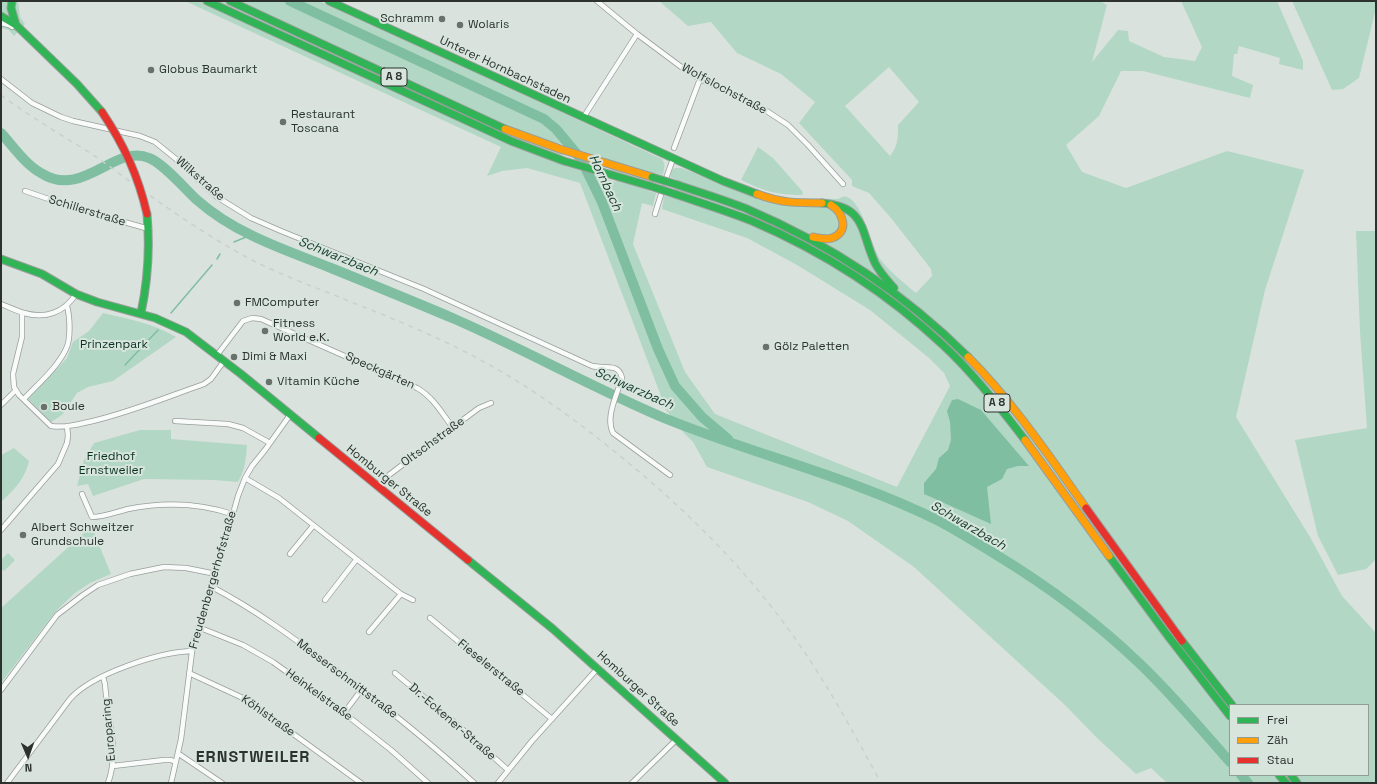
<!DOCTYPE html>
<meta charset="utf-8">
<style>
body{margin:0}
#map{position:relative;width:1377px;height:784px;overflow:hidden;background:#dae2de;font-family:"Space Grotesk",sans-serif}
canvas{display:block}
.frame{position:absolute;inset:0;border:2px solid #2d322f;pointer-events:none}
.legend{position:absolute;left:1229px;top:704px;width:140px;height:72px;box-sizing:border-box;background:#d7e5dd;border:1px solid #939d97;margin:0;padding:5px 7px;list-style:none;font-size:12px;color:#2d322f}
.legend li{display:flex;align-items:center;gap:8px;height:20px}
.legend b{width:20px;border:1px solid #939d97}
.north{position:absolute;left:8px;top:736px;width:40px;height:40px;-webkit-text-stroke:3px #d7e5dd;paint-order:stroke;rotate:178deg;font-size:11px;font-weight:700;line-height:16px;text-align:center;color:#2d322f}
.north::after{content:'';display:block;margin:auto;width:14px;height:18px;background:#2d322f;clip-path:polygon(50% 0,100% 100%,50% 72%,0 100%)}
</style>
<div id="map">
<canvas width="1377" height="784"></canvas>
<div class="frame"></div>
<ul class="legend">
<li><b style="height:5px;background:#30b455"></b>Frei</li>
<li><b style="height:5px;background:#ff9f0a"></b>Zäh</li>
<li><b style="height:5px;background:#e5322d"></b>Stau</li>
</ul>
<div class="north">N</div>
</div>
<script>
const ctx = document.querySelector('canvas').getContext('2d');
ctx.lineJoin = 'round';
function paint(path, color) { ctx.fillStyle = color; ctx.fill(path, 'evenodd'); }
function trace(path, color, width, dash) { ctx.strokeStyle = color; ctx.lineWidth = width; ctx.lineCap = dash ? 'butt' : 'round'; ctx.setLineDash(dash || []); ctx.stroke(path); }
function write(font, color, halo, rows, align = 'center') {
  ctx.font = font + ' "Space Grotesk",sans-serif'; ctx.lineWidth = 4; ctx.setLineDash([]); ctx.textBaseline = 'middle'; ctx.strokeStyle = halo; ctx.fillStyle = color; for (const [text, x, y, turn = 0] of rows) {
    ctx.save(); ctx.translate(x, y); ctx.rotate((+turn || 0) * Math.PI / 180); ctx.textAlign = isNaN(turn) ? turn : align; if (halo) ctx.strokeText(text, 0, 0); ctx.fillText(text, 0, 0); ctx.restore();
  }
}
paint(new Path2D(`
 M1 1H18L20 17 25 24 14 36 9 30 1 28Z
 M185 1H319L499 83 662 159C666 164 664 169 663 175L654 173 648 191 656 193 653 206 642 203 633 244 685 372 715 414 897 487 950 386 944 373 929 358 870 310 797 265 747 238 662 209 664 196 674 198 679 181 670 177 672 170 675 168H681L772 203 774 196 788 198 838 199C841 197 844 196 847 197 863 203 871 245 880 259 890 272 904 283 916 293L932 276 931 269 891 218 869 193 852 186V180L799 123 815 102 781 74 737 53 711 22 688 26 659 1H1100L1107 5 1092 62 1118 30 1128 31 1129 41 1164 57 1195 61 1202 47 1181 1H1277L1303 61V70L1279 64 1280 58 1239 46 1237 54H1234L1232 76 1253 85 1250 98 1143 71H1121L1099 116 1066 145 1082 172 1126 188 1227 151 1304 170 1265 290 1236 417 1310 537 1342 596 1376 633V783H1167L1151 768 1136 774 1096 737 1066 706 914 567 848 521 808 502 707 467 693 442 684 433 658 400 661 396 580 183 527 168 502 171 487 176 501 147ZM889 67 919 102 898 125C898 137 898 146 890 156L845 106ZM558 143 605 158 616 182 566 166ZM1230 705H1368V775H1230Z
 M1292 1H1376V8L1359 78 1343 89 1332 90Z
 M758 147 773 158 803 192 802 195C776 195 764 191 741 180Z
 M1356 231H1376V559L1366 569 1338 575 1318 536 1295 440 1367 428 1360 332Z
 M103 313C128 319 153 323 176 337L113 381 88 387 77 393 62 415 51 422 28 399 67 358 73 342 89 331Z
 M140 430H171V439L247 445C246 459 245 470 238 482L214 480 144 479 93 496 88 484 77 486 84 460 94 443Z
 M14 448 29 461C25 479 14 490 1 502V455Z
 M92 528 111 574 90 583 75 593 56 611 1 683V608L85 532Z
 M8 553 15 560 4 571 1 569V560Z`), '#b2d8c5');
paint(new Path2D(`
 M958 399 981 410 1029 466H1018L1007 469 1002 479 987 487 991 524 924 494V483L936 469 939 458 948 450 951 440 950 422 947 411 952 400Z`), '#7fbea1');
trace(new Path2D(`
 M234 242 251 235
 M217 259 220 254
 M171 313 212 265
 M125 365 158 330`), '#7fbea1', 1.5);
trace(new Path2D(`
 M290 1 544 119 556 129 581 159 602 202 658 349 675 386 702 417 728 439
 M1 133C13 146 25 164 41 173 83 200 115 143 149 158 163 163 185 189 197 200 213 214 232 226 251 235 277 248 304 257 331 268 373 285 415 302 457 320 527 351 594 388 664 418 755 455 851 477 939 521 958 531 977 543 995 554 1046 585 1094 620 1138 662 1171 693 1200 728 1230 762
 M1241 775 1248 783`), '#7fbea1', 10);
const street = new Path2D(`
 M597 1 637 34 684 69 700 79 762 108 788 125 808 145 843 184
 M1 23 9 25 12 27
 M1 79 32 103 61 117 73 121 140 136 155 142 176 159 217 197 251 218 281 231 424 289 592 366C603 369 619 362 622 378 617 395 605 417 613 433L670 475
 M583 118 637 34
 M674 148 700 79
 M665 181 673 159
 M25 191 78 209 149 229
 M655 214 663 188
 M1 304C9 307 16 311 24 313 45 319 64 313 76 294
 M22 313V337L13 374 14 387 19 395 51 426C65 428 80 424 93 421 131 412 167 397 204 384L211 379 224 361
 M217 355 243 321 252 318 261 319 417 388C433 397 442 413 453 428
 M24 399C38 384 57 368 66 349 71 339 70 317 67 306
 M1 405 15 391
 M175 421 228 424 243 428 270 443
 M245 478 279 498 401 594 413 600
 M378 486 389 475 418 453 479 408 491 403
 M82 494 92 517C104 517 116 512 128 509 163 502 199 503 232 514
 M1 530 58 464 67 443 68 436 67 426
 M290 554 313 526
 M212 587C256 610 295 639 335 669 383 705 430 742 474 783
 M325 600 356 560
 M430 618 552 719
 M198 627 243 645 273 662 344 713 391 750 428 783
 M369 632 401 594
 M189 673 245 699 361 783
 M395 673 454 722 508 770
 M103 677 105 684C107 717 120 751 108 783
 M1 690 57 615 83 595 98 585 130 574 164 567 186 568 216 574
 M344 713 362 689
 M179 754 222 783
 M113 766 164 760H171L176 762
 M7 783 70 699C92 674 159 652 192 651
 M171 783 181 739 193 644 216 574 238 496 245 478 252 466 265 450 290 415
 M498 783 532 741 598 668
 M632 783 677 739`);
const fast = new Path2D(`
 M12 1 11 8 16 25
 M207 1 511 141 564 161 650 186
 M230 1 505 129
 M329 1 723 181 757 194
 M1 16 16 25 77 84 102 112
 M678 185C701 193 725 200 747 209 829 244 905 294 968 357
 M675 194C701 203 727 211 752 221 822 251 889 294 944 346 974 374 1000 407 1025 440
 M822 203C867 207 860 231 875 263 880 273 887 280 894 288
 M1 259 42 274 76 294 97 302 155 318 186 332 241 374 319 438
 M141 313C148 280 150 248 147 214
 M1109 556 1168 636 1230 716
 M468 560 553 629 725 783
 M1182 641 1232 705
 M1279 775 1286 783
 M1291 775 1297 783`);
const slow = new Path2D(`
 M505 129 560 149 652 177
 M757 194C781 203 796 203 822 203
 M813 237C819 238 826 240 832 238 850 232 843 212 831 205
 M968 357C1013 402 1049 456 1086 508
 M1025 440 1109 556`);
const jam = new Path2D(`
 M319 438 468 560
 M1086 508 1182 641`);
trace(street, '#999e9b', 6);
trace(fast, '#999e9b', 9);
trace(slow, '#999e9b', 9);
trace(jam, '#999e9b', 9);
trace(street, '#f9fbfa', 4.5);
trace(fast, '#30b455', 7);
trace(slow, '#ff9f0a', 7);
trace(jam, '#e5322d', 7);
trace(new Path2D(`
 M1 95C13 104 26 113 39 121 60 135 82 147 102 161 150 196 198 231 250 259 277 273 306 284 334 295 386 316 438 336 486 363 530 387 570 416 609 447 674 499 733 555 783 622 821 672 851 728 881 783`), '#cccfce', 1.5, [5, 5]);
const fastBridge = new Path2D(`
 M652 177 678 185
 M650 186 675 194`);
const jamBridge = new Path2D(`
 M102 112C124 145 138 175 147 214`);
trace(fastBridge, '#999e9b', 9, []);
trace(jamBridge, '#999e9b', 9, []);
trace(fastBridge, '#30b455', 7);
trace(jamBridge, '#e5322d', 7);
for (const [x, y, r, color] of [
 [442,19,4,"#6a706c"],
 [460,25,4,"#6a706c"],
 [151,70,4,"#6a706c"],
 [283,122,4,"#6a706c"],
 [237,303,4,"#6a706c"],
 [265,331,4,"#6a706c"],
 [766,347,4,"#6a706c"],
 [234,357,4,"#6a706c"],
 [269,382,4,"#6a706c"],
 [44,407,4,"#6a706c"],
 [23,535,4,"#6a706c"]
]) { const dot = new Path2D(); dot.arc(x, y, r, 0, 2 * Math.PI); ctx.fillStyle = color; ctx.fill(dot); trace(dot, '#d7e5dd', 1.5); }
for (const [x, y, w] of [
 [394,77,26],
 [997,403,26]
]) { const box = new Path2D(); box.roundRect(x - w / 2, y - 9, w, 18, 3); ctx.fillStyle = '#d7e5dd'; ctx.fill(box); trace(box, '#2d322f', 1); }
write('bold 11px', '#2d322f', null, [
 ["A 8",394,77],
 ["A 8",997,403]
]);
write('12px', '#2d322f', '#d7e5dd', [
 ["Schramm",434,19,"right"],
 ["Wolaris",468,25],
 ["Globus Baumarkt",159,70],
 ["Restaurant",291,115],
 ["Toscana",291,129],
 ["FMComputer",245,303],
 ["Fitness",273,324],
 ["World e.K.",273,338],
 ["Gölz Paletten",774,347],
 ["Dimi & Maxi",242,357],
 ["Vitamin Küche",277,382],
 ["Boule",52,407],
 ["Albert Schweitzer",31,528],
 ["Grundschule",31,542]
], 'left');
write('12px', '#2d322f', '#d7e5dd', [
 ["Unterer Hornbachstaden",505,70,25],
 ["Wolfslochstraße",724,89,28],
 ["Wilkstraße",200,179,41],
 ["Schillerstraße",87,211,17],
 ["Speckgärten",380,371,24],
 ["Oltschstraße",433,442,-36],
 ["Homburger Straße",389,481,39],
 ["Freudenbergerhofstraße",213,580,-74],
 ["Fieselerstraße",491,668,39],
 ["Messerschmittstraße",347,679,37],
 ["Homburger Straße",638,689,42],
 ["Heinkelstraße",319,695,36],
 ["Köhlstraße",268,716,35],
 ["Dr.-Eckener-Straße",452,722,41],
 ["Europaring",109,730,-95]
]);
write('12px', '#0a3221', '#d7e5dd', [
 ["Prinzenpark",114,345],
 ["Friedhof",111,457],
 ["Ernstweiler",111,471]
]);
write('italic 13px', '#1b4130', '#d7e5dd', [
 ["Hornbach",605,183,65],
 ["Schwarzbach",338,257,22],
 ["Schwarzbach",634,389,24],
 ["Schwarzbach",968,526,30]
]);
ctx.letterSpacing = '1px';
write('bold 16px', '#2d322f', '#d7e5dd', [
 ["ERNSTWEILER",253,758]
]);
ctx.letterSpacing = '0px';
</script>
